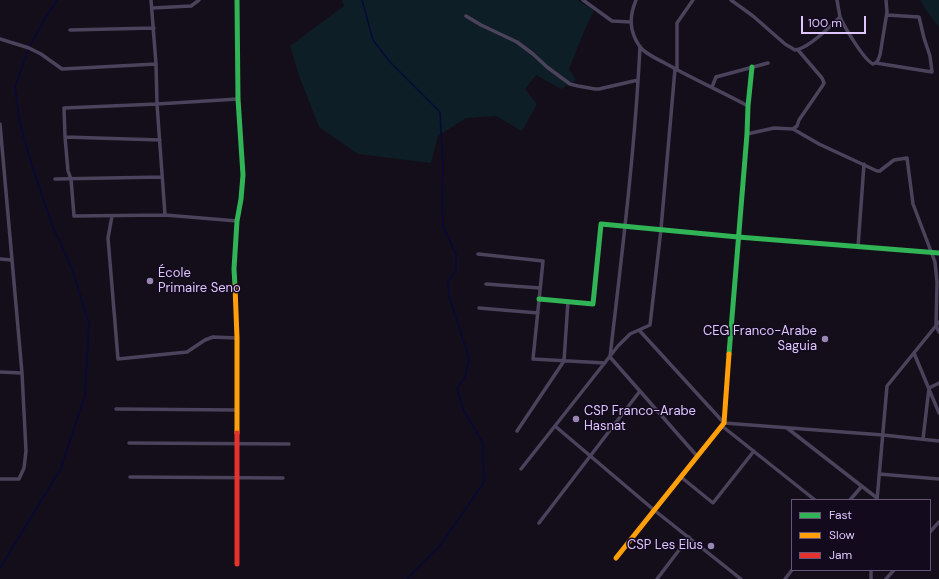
<!DOCTYPE html>
<meta charset="utf-8">
<style>
body{margin:0}
#map{position:relative;width:939px;height:579px;overflow:hidden;background:#140e1a;font-family:"DM Sans",sans-serif}
canvas{display:block}
.legend{position:absolute;left:791px;top:499px;width:140px;height:72px;box-sizing:border-box;background:#140a1e;border:1px solid #655678;margin:0;padding:5px 7px;list-style:none;font-size:12px;color:#dec7ff}
.legend li{display:flex;align-items:center;gap:8px;height:20px}
.legend b{width:20px;border:1px solid #655678}
.scale{position:absolute;left:801px;top:16px;width:65px;height:18px;box-sizing:border-box;border:2px solid #dec7ff;border-top:0;padding-left:5px;font-size:12px;line-height:14px;white-space:nowrap;color:#dec7ff;-webkit-text-stroke:3px #140a1e;paint-order:stroke}
</style>
<div id="map">
<canvas width="939" height="579"></canvas>
<ul class="legend">
<li><b style="height:5px;background:#30b455"></b>Fast</li>
<li><b style="height:5px;background:#ff9f0a"></b>Slow</li>
<li><b style="height:5px;background:#e5322d"></b>Jam</li>
</ul>
<div class="scale">100 m</div>
</div>
<script>
const ctx = document.querySelector('canvas').getContext('2d');
ctx.lineJoin = 'round';
function paint(path, color) { ctx.fillStyle = color; ctx.fill(path, 'evenodd'); }
function trace(path, color, width, dash) { ctx.strokeStyle = color; ctx.lineWidth = width; ctx.lineCap = dash ? 'butt' : 'round'; ctx.setLineDash(dash || []); ctx.stroke(path); }
function write(font, color, halo, rows, align = 'center') {
  ctx.font = font + ' "DM Sans",sans-serif'; ctx.lineWidth = 3; ctx.setLineDash([]); ctx.textBaseline = 'middle'; ctx.strokeStyle = halo; ctx.fillStyle = color; for (const [text, x, y, turn = 0] of rows) {
    ctx.save(); ctx.translate(x, y); ctx.rotate((+turn || 0) * Math.PI / 180); ctx.textAlign = isNaN(turn) ? turn : align; if (halo) ctx.strokeText(text, 0, 0); ctx.fillText(text, 0, 0); ctx.restore();
  }
}
paint(new Path2D(`
 M342 0H578L594 11 585 29 569 69 576 80 561 89 536 75 525 89 537 104 522 131 496 116 466 118 438 136 431 163 358 154 319 127 300 78 290 46 344 6Z
 M920 0H939V27L926 10Z`), '#0e1e26');
trace(new Path2D(`
 M362 0 373 40 390 62 440 112 443 167 442 203 443 226 456 254V271L448 281 449 297 469 358 465 377 457 389 464 411 483 443 484 482 439 547 407 579
 M0 568 60 470 85 395 89 324 73 272 51 222 32 166 19 119 15 87 29 48 44 20 57 0`), '#070938', 1.5);
trace(new Path2D(`
 M151 0 156 64 157 104 165 215
 M583 0 612 21 631 22
 M636 0C629 17 629 31 640 47 646 54 655 58 663 62 691 78 720 91 748 106
 M731 0 753 16 785 44 795 50C807 49 830 27 840 17 845 28 864 60 873 64 878 62 878 60 880 55L887 12 886 0
 M837 0 840 17
 M152 8 191 6 199 0
 M466 16 481 25 517 42 533 54 547 67 570 84 578 86 595 89H599L638 80
 M70 30 154 28
 M0 39 29 48 41 54 62 69 156 64
 M640 46C635 150 622 253 610 357L697 456
 M876 63 932 72 930 56 924 38 919 17 887 15
 M677 70V23L693 0
 M712 87 716 77 768 63
 M0 124 22 373 26 451 24 468 19 479H0
 M793 129 819 144 877 171H880L881 170 894 160 907 158 913 204 935 262 937 282 936 326 939 332
 M747 134 774 128 793 129 797 126 799 120 823 85 824 83 822 78 798 50
 M65 137 160 140
 M55 179 162 177
 M112 216 108 238 118 359 187 352 205 340 213 337 237 338
 M237 221 165 215 74 216 71 179 68 171 65 137 64 108 157 104 238 99
 M858 247 864 164
 M478 254 543 261 533 359 605 363
 M0 259 12 260
 M486 284 540 288
 M479 308 538 313
 M639 330 724 423 883 435 939 441
 M914 353 939 413
 M0 372 22 373
 M116 409 237 410
 M555 426 654 510 741 579
 M722 426 815 500
 M787 428 877 498
 M517 431 564 361 568 301
 M923 439 929 388 939 383
 M129 443 289 444
 M521 469 618 346 630 334 650 325 661 229 675 69
 M879 474 939 479
 M130 477 283 478
 M681 477 713 503 754 451
 M850 500 862 486
 M877 500 887 386 939 322
 M539 523 640 391
 M930 532 939 522
 M657 579 689 537
 M785 579 792 570
 M871 579V570
 M886 579 894 570`), '#4b425b', 3.5);
trace(new Path2D(`
 M235 286 234 269 237 221 241 199 243 175 238 99 237 0
 M539 299 593 304 601 224 738 237 939 253
 M729 354 747 134 748 106 752 67`), '#30b455', 5);
trace(new Path2D(`
 M235 286 237 338V433
 M616 558 724 423 729 354`), '#ff9f0a', 5);
trace(new Path2D(`
 M237 433V564`), '#e5322d', 5);
for (const [x, y, r, color] of [
 [150,281,4,"#9786af"],
 [825,339,4,"#9786af"],
 [576,419,4,"#9786af"],
 [711,546,4,"#9786af"]
]) { const dot = new Path2D(); dot.arc(x, y, r, 0, 2 * Math.PI); ctx.fillStyle = color; ctx.fill(dot); trace(dot, '#140a1e', 1.5); }
write('13px', '#dec7ff', '#140a1e', [
 ["École",158,274],
 ["Primaire Seno",158,289],
 ["CEG Franco-Arabe",817,332,"right"],
 ["Saguia",817,347,"right"],
 ["CSP Franco-Arabe",584,412],
 ["Hasnat",584,427],
 ["CSP Les Elus",703,546,"right"]
], 'left');
</script>
